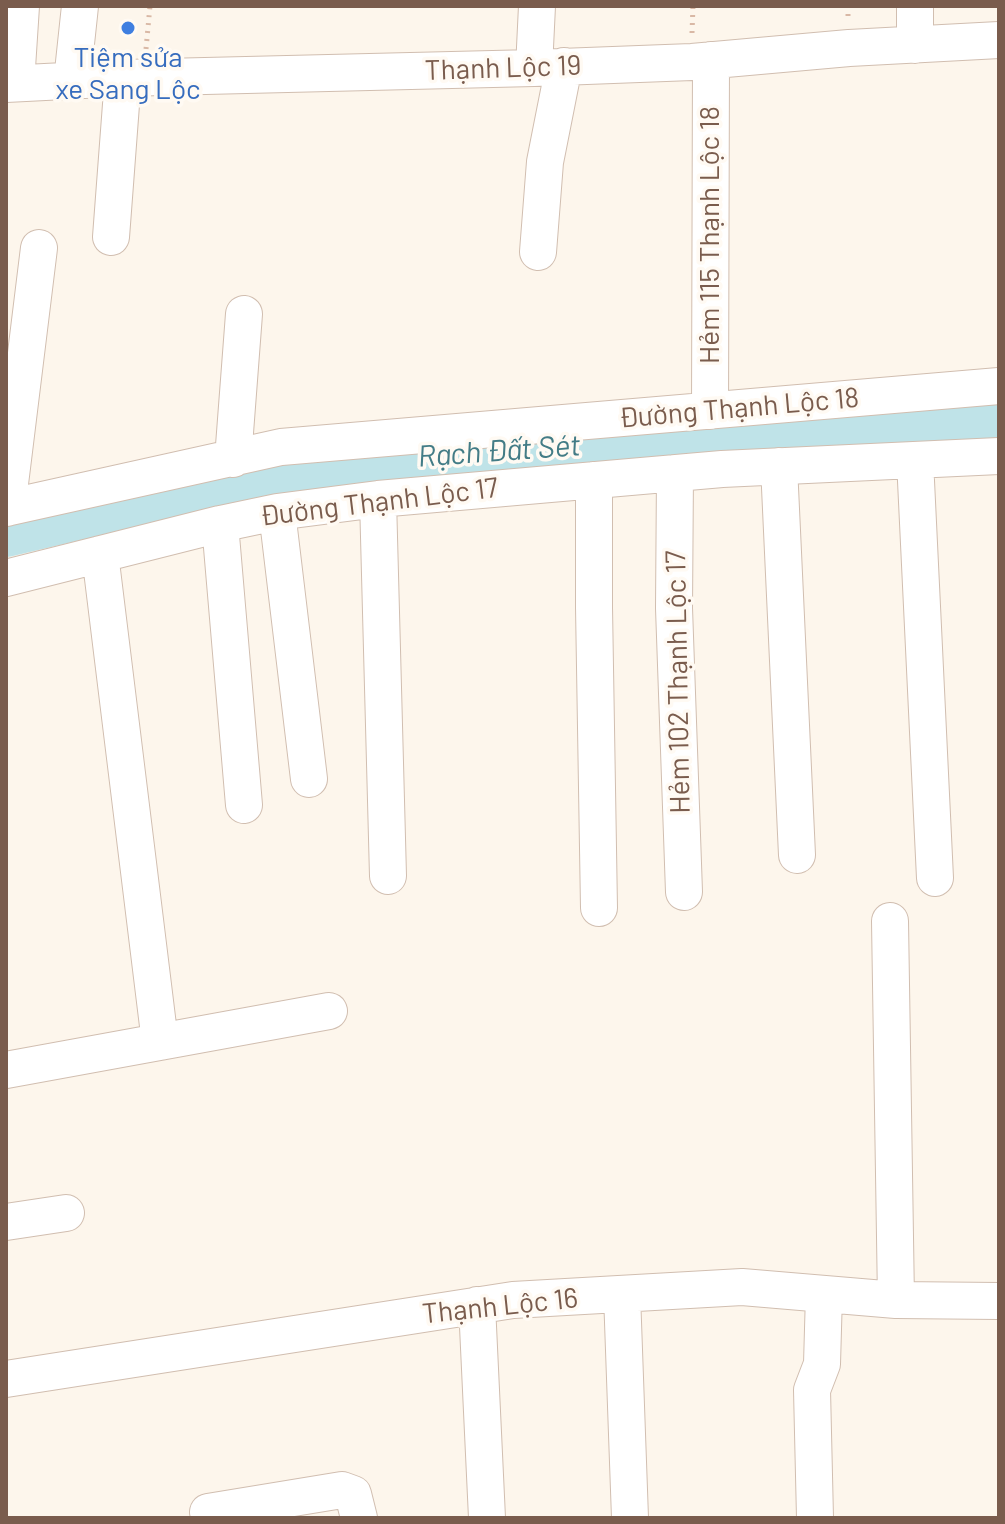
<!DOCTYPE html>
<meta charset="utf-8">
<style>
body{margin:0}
#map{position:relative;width:1005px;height:1524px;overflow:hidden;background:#fdf6ec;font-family:Barlow,sans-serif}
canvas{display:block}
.frame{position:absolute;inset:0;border:8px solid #7a5c4d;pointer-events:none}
</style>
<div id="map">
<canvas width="1005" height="1524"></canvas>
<div class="frame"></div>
</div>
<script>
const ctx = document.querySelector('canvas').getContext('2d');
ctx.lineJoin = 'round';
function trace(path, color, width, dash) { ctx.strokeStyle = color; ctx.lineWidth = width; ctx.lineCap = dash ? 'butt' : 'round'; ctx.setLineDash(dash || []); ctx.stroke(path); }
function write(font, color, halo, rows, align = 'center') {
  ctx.font = font + ' Barlow,sans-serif'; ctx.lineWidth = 7; ctx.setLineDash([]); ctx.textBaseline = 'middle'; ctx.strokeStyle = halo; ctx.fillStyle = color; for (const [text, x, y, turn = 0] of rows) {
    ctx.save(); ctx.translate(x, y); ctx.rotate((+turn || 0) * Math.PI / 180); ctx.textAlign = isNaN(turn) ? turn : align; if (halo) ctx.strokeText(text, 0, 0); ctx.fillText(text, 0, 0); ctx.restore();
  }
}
trace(new Path2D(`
 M6 532 279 468 779 428 999 414`), '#bfe3e8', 50);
const minor = new Path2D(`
 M915 6V45
 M534 68 537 6
 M72 81 80 6
 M16 83 21 6
 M6 84 123 78 534 68 692 62 849 48 999 40
 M111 237 123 78
 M538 252 545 162 564 66
 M710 411 711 60
 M233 459 244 314
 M915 460 935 878
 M779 466 797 855
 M675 473 674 608 684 892
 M594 480V607L599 908
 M378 499 388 876
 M6 508 281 447 999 386
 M7 508 39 248
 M277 512 309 779
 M220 524 244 805
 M100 554 160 1042
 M6 578 220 524 277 512 378 499 722 469 999 456
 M890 921 896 1300
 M6 1070 329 1011
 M6 1222 66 1213
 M622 1294 630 1518
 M477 1305 487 1518
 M6 1379 513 1300 742 1287 896 1300 999 1301
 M208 1512 342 1490 353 1494 359 1518
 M815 1518 812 1390 822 1364 824 1294`);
trace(minor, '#d1beb0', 38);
trace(new Path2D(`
 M848 6V19
 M692 33 693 6
 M146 49 150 6`), '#d9b8a5', 5, [2, 6]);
trace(minor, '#fff', 36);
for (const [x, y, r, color] of [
 [128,28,8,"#3f7fe0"]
]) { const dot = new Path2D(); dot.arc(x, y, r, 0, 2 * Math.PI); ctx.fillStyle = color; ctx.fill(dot); trace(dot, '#fffaf3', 3); }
write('28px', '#366cbe', '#fffaf3', [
 ["Tiệm sửa",128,58],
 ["xe Sang Lộc",128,90]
]);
write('28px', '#7a5c4d', '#fffaf3', [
 ["Thạnh Lộc 19",503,68,-2],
 ["Hẻm 115 Thạnh Lộc 18",710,235,-90],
 ["Đường Thạnh Lộc 18",739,408,-5],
 ["Đường Thạnh Lộc 17",379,502,-7],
 ["Hẻm 102 Thạnh Lộc 17",678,682,-91],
 ["Thạnh Lộc 16",500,1306,-6]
]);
write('italic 30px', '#437c86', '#fffaf3', [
 ["Rạch Đất Sét",499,451,-4]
]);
</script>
